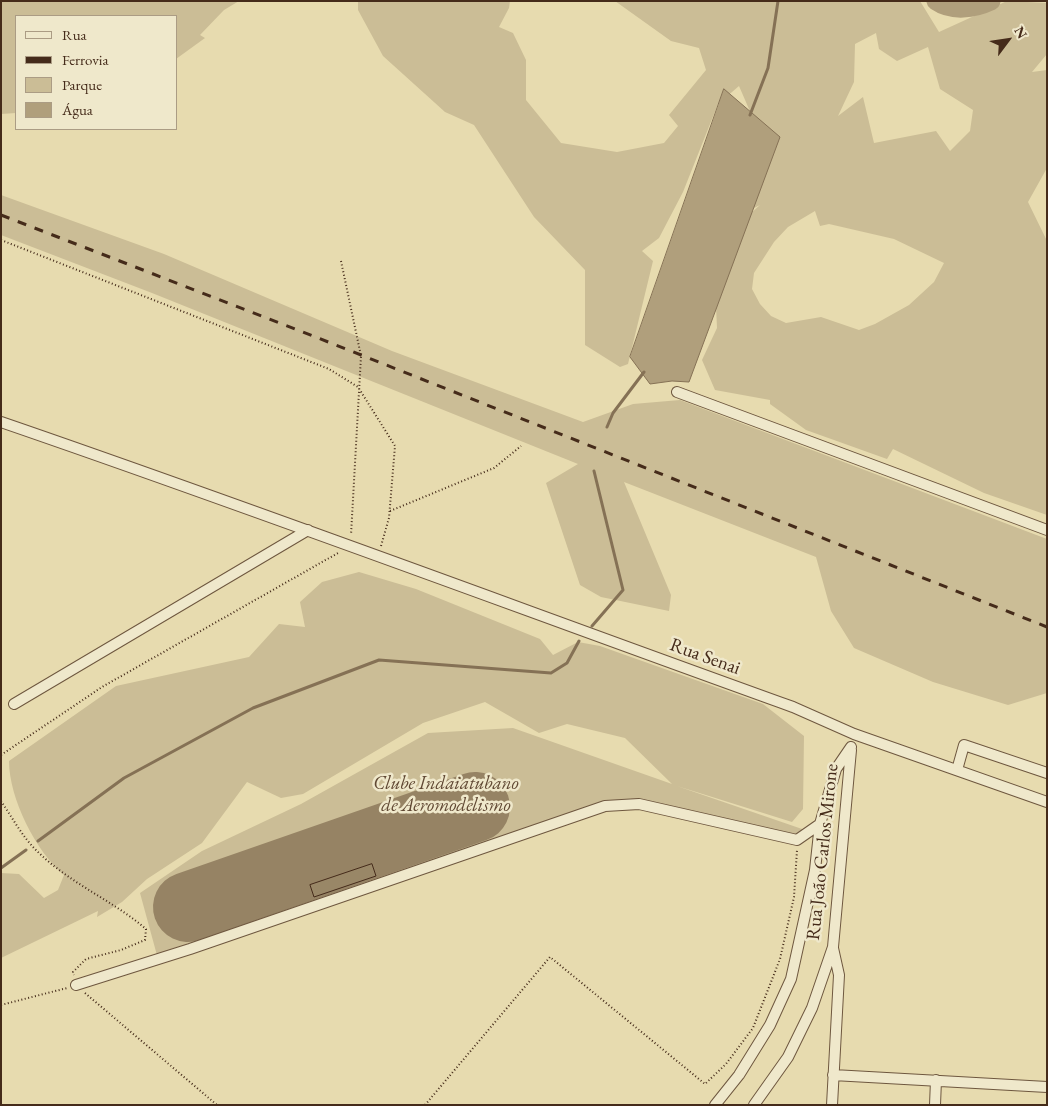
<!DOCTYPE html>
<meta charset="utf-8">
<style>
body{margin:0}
#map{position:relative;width:1048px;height:1106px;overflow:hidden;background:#e7dbaf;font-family:"EB Garamond",serif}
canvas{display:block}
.frame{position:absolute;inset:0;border:2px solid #452b1a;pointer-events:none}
.legend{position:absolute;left:15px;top:15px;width:162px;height:115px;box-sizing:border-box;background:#efe8cb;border:1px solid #ab9c84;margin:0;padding:6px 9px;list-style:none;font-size:15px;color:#452b1a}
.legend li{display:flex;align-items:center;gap:10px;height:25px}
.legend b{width:25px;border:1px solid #ab9c84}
.north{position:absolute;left:983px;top:15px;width:50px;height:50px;-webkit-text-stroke:4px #efe8cb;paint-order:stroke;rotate:59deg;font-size:14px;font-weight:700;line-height:20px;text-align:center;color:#452b1a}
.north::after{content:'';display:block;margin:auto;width:18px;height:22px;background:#452b1a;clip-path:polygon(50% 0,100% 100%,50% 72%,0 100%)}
</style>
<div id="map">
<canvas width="1048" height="1106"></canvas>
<div class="frame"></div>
<ul class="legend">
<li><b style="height:6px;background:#efe8cb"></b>Rua</li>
<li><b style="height:6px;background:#452b1a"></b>Ferrovia</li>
<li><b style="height:14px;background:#cbbd96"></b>Parque</li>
<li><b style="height:14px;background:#b09f7c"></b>Água</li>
</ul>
<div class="north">N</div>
</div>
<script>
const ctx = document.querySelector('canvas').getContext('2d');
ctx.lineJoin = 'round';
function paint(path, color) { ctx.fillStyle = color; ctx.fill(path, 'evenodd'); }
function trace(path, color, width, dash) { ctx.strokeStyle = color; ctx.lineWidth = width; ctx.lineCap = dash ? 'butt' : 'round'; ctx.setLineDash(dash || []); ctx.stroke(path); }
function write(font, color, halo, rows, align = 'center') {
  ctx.font = font + ' "EB Garamond",serif'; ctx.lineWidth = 5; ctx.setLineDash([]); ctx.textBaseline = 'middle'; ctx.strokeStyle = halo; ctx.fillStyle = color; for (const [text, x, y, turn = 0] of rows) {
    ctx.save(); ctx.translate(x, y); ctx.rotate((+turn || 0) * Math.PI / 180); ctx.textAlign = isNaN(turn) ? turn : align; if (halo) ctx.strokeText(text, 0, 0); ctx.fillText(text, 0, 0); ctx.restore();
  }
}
paint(new Path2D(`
 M1 1H239L224 10 200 35 205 38 176 59V16H16V113L1 114Z
 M358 1H510L509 8 499 27 513 33 526 60V100L561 143 617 152 664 143 678 126 669 115 706 70 699 48 671 41 615 1H920L939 32 1007 1 1047 3V54L1032 72 1047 70V168L1028 202 1047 241V515L984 493 893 449 887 459 806 430 770 404V400L715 390 702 360 717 328 716 306 750 214 760 205 746 212 762 139 739 86 718 104 683 192 659 238 642 251 653 261 628 364 620 367 585 345V270L534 217 474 125 445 112 383 56 358 10ZM876 33 879 49 897 61 928 47 940 89 973 110 970 131 950 151 936 131 874 143 863 97 838 116 854 82 855 44ZM815 211 820 226 829 224 894 239 944 263 934 282 909 305 875 324 859 330 821 317 786 323 771 316 760 304 752 289 754 273 774 242 788 227Z
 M1 195 164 254 392 351 583 422 633 404 680 400 1047 539V693L1008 705 933 682 854 648 831 611 816 557 624 482 671 595 669 611 601 597 580 585 546 483 578 464 152 293 1 235Z
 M359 572 416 589 540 639 553 655 578 642 600 646 763 704 804 736 803 809 792 822 677 786 805 830 797 840 639 804 605 806 158 959 140 893 202 851 301 804 428 733 513 728 672 784 625 738 567 724 539 733 485 702 423 723 303 794 281 798 247 782 202 843 147 879 122 902 97 917 98 911 1 958V873L19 874 44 898 58 890 64 875C36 852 9 798 9 761L116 686 249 657 279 624 305 627 300 602 322 582Z`), '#cbbd96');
const water = new Path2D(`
 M724 89 780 137 689 382 672 381 650 384 630 357Z`);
paint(water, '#b09f7c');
trace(water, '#857155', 1);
trace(new Path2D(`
 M750 115 768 68 778 1
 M607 427 613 413 644 372
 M592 626 623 590 594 471
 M38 841 124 778 253 708 379 660 551 673 567 663 579 641
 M1 868 26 850`), '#857155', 3);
trace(new Path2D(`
 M936 1C952 12 974 9 991 1`), '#b09f7c', 19);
trace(new Path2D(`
 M188 907 475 807`), '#968364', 70);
const building = new Path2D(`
 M372 864 376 876 314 897 310 885Z`);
paint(building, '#998767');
trace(building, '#452b1a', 1);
const minor = new Path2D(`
 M677 392 1047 530
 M1 422C266 513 529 612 793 707L854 734 1047 802
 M14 704 308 530
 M957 770 964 745 1047 773
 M76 985 190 949 605 806 639 804 797 840 820 824 836 769 851 747
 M833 1075 1047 1087
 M715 1105 739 1075 770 1025 791 979 815 870 820 824
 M754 1105 788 1057 812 1008 833 947 851 750
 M832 1105 839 975 833 948
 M935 1105 936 1080`);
trace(minor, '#6e573f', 12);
trace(new Path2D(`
 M1 240 329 369 358 387 395 446 389 518 381 546
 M341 261 361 356 351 535
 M390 511 494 468 521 446
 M1 755 102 687 338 553
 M1 801C12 817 23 838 37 851 69 883 112 900 146 929L145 940 121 950 86 959 73 972 74 975
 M85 993 217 1105
 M1 1005 67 988
 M425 1105 550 957 705 1084 726 1064 753 1028 780 959 794 897 797 850`), '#452b1a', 2, [1, 2.5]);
trace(minor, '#efe8cb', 10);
trace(new Path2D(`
 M1 215 303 332 1047 627`), '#452b1a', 3, [9, 9]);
write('19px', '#452b1a', '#efe8cb', [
 ["Rua Senai",705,657,20],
 ["Rua João Carlos Mirone",823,852,-84]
]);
write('italic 19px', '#604833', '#efe8cb', [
 ["Clube Indaiatubano",446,784],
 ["de Aeromodelismo",446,806]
]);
</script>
